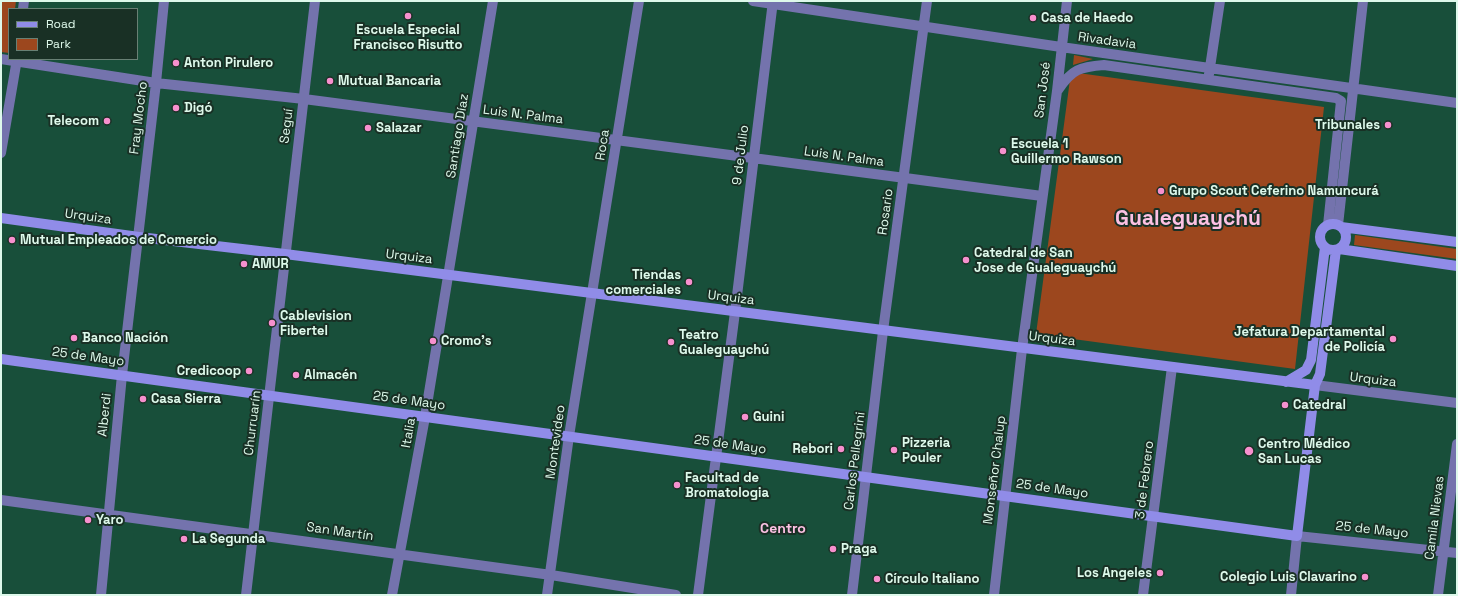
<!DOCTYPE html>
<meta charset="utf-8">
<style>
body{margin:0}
#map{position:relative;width:1458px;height:596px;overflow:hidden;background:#184f3a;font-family:"Space Grotesk",sans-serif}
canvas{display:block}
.frame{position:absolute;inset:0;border:2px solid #def9eb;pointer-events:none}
.legend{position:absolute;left:8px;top:8px;width:130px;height:52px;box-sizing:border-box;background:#193025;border:1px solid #688074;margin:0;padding:5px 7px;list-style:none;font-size:12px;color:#def9eb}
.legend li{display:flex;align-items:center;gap:8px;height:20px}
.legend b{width:20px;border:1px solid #688074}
</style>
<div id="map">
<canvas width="1458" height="596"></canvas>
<div class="frame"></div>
<ul class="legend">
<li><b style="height:5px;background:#908ce8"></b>Road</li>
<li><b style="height:11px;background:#9c471e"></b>Park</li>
</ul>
</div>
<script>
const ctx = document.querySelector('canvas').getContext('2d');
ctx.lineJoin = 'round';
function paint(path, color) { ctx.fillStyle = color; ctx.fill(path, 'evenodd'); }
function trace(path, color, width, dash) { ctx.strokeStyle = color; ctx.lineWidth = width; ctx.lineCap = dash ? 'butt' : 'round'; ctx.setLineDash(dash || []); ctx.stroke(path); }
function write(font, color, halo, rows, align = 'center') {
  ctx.font = font + ' "Space Grotesk",sans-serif'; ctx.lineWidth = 4; ctx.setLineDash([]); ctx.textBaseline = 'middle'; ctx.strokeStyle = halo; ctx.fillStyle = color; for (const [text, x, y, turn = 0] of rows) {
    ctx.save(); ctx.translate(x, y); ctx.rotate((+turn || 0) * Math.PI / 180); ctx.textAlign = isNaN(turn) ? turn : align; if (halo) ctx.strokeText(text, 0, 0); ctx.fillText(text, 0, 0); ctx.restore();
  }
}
paint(new Path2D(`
 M1 1H16L15 9H9V53L1 52Z
 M1074 55 1093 59 1073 65Z
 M1071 72 1324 107 1295 369 1036 334Z
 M1355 235 1457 249V259L1354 245Z`), '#9c471e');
trace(new Path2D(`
 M753 1 1061 47 1457 103
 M23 9 24 1
 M1 59 156 83 304 99 1042 196
 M1209 74 1220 1
 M1058 90C1072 69 1080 67 1104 65L1336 98 1341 101 1328 225
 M1 153 17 59
 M1338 225 1363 1
 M1315 385 1457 403
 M1 500 551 575 676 595
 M101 595 122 375 156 83 164 1
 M246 595 315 1
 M392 595 425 417 493 1
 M547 595 569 436 639 1
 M698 595 735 312 773 1
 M852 595 883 331 927 1
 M994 595 1022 349 1057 91 1067 1
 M1143 595 1172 367
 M1291 595 1297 536 1457 553
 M1438 595 1457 444`), '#7473ad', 10);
trace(new Path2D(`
 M1 218 139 237 285 254 1315 385
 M1320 237a13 13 0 1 1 26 0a13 13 0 1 1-26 0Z
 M1341 227 1457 242
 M1339 249 1457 266
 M1 359 1297 536 1315 385 1320 374 1336 250
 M1286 382 1306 370 1311 360 1325 247`), '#908ce8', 10);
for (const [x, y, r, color] of [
 [408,16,4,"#f790ce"],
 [1033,18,4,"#f790ce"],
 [176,63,4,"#f790ce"],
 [330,81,4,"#f790ce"],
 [176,108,4,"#f790ce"],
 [107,121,4,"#f790ce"],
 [1388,125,4,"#f790ce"],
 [368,128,4,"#f790ce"],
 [1003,151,4,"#f790ce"],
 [1161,191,4,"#f790ce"],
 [12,240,4,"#f790ce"],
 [966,260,4,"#f790ce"],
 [244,264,4,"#f790ce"],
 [689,282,4,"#f790ce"],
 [272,323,4,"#f790ce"],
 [74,338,4,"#f790ce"],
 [1393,339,4,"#f790ce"],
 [433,341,4,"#f790ce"],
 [671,342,4,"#f790ce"],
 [249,371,4,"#f790ce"],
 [296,375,4,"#f790ce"],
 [143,399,4,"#f790ce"],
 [1285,405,4,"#f790ce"],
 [745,417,4,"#f790ce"],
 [841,449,4,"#f790ce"],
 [894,450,4,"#f790ce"],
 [1249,451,5,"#f790ce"],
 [677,485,4,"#f790ce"],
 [88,520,4,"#f790ce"],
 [184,539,4,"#f790ce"],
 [833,549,4,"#f790ce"],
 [1160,573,4,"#f790ce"],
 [1365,577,4,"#f790ce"],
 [877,579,4,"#f790ce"]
]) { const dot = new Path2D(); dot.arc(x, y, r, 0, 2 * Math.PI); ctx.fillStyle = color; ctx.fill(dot); trace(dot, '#193025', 1.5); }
write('bold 13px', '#def9eb', '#193025', [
 ["Casa de Haedo",1041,18],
 ["Escuela Especial",408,30,"center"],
 ["Francisco Risutto",408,45,"center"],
 ["Anton Pirulero",184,63],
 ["Mutual Bancaria",338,81],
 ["Digó",184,108],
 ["Telecom",99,121,"right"],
 ["Tribunales",1380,125,"right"],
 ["Salazar",376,128],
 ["Escuela 1",1011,144],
 ["Guillermo Rawson",1011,159],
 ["Grupo Scout Ceferino Namuncurá",1169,191],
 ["Mutual Empleados de Comercio",20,240],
 ["Catedral de San",974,253],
 ["Jose de Gualeguaychú",974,268],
 ["AMUR",252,264],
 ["Tiendas",681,275,"right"],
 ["comerciales",681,290,"right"],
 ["Cablevision",280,316],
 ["Fibertel",280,331],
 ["Jefatura Departamental",1385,332,"right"],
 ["de Policía",1385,347,"right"],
 ["Teatro",679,335],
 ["Gualeguaychú",679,350],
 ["Banco Nación",82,338],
 ["Cromo's",441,341],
 ["Credicoop",241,371,"right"],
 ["Almacén",304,375],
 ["Casa Sierra",151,399],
 ["Catedral",1293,405],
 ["Guini",753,417],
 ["Pizzeria",902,443],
 ["Pouler",902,458],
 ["Centro Médico",1258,444],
 ["San Lucas",1258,459],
 ["Rebori",833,449,"right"],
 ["Facultad de",685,478],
 ["Bromatologia",685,493],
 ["Yaro",96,520],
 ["La Segunda",192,539],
 ["Praga",841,549],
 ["Los Angeles",1152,573,"right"],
 ["Colegio Luis Clavarino",1357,577,"right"],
 ["Círculo Italiano",885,579]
], 'left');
write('13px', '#def9eb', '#193025', [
 ["Rivadavia",1107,41,8],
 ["San José",1043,90,-83],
 ["Luis N. Palma",523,115,7],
 ["Fray Mocho",139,118,-83],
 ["Seguí",287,126,-83],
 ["Santiago Díaz",458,136,-81],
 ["Roca",603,145,-81],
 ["9 de Julio",741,155,-83],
 ["Luis N. Palma",844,157,8],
 ["Rosario",886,212,-82],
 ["Urquiza",88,217,8],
 ["Urquiza",409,257,7],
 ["Urquiza",731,298,7],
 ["Urquiza",1052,339,7],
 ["25 de Mayo",88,357,8],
 ["Urquiza",1373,380,7],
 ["25 de Mayo",409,401,8],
 ["Alberdi",105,415,-84],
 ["Churruarín",253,423,-83],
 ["Italia",409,433,-80],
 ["Montevideo",556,442,-82],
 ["25 de Mayo",730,445,8],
 ["Carlos Pellegrini",855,461,-83],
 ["Monseñor Chalup",995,470,-83],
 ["3 de Febrero",1145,480,-83],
 ["25 de Mayo",1052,489,8],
 ["Camila Nievas",1435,518,-83],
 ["25 de Mayo",1372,530,6],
 ["San Martín",340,532,8]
]);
write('bold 14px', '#fcc1e3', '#193025', [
 ["Centro",783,529]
]);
write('bold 21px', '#fcc1e3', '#193025', [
 ["Gualeguaychú",1188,219]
]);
</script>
